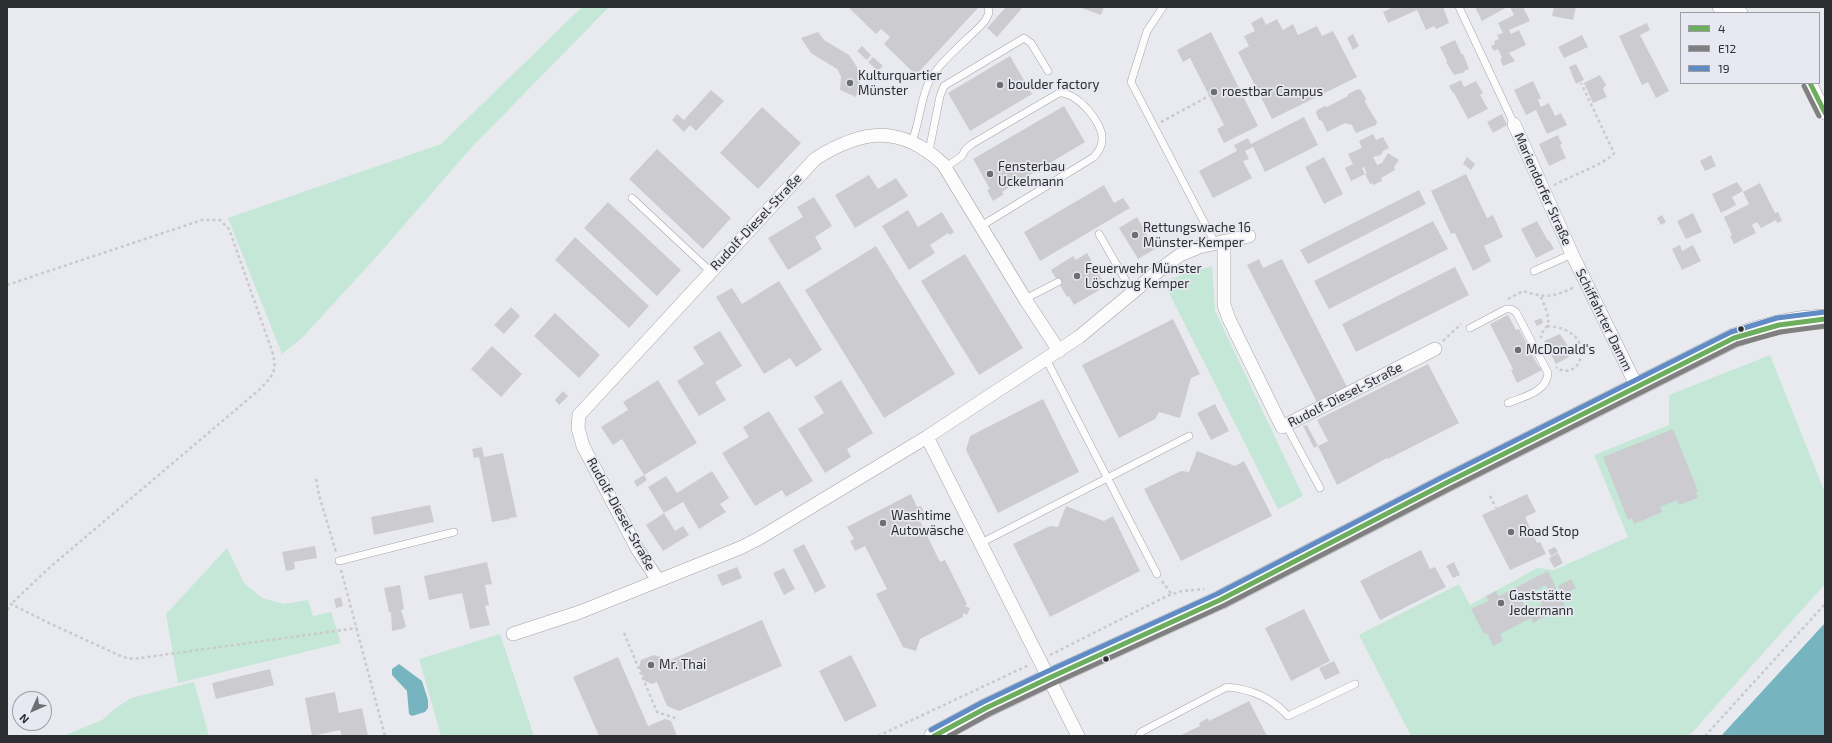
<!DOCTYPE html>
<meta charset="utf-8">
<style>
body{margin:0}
#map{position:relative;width:1832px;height:743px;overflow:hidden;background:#e9eaef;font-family:"Exo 2",sans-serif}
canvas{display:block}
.frame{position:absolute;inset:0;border:8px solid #2c2d30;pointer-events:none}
.legend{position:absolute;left:1680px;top:12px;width:140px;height:72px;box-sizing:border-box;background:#e7e8f1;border:1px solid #9c9da4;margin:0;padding:5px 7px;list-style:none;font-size:12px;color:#2c2d30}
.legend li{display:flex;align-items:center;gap:8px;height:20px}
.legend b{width:20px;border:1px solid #9c9da4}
.north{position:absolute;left:12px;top:691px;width:40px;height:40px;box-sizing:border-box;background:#e7e8f1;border:1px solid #9c9da4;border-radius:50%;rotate:225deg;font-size:11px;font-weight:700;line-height:16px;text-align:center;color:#2c2d30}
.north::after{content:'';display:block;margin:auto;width:14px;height:18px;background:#6e6f73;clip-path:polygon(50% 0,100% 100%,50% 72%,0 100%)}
</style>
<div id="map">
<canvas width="1832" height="743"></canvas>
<div class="frame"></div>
<ul class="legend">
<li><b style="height:5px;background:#6dae5e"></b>4</li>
<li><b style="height:5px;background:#808080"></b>E12</li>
<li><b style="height:5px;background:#608bc4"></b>19</li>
</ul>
<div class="north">N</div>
</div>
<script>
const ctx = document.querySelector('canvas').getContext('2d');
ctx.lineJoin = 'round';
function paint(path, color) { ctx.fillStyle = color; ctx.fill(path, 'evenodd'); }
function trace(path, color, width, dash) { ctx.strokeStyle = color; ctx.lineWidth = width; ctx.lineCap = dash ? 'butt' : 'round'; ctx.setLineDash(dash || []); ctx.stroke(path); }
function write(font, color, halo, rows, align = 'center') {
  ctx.font = font + ' "Exo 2",sans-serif'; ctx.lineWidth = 3.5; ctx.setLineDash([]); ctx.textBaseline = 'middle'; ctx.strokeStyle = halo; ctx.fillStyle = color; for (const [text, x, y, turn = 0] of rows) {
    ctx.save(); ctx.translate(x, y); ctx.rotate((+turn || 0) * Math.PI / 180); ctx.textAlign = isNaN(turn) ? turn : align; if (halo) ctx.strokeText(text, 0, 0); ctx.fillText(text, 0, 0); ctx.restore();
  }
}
paint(new Path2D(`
 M582 7H609L471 148 378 255 302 338 282 354 228 218 441 144Z
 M1212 266 1215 311 1303 496 1278 509 1163 281Z
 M1770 355 1825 493V584L1689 736H1411L1359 635 1459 584 1470 605 1537 568 1554 570 1628 537 1594 455 1669 425V395Z
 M227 548 244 583 262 598 284 604 308 600 313 616 331 612 341 643 178 683 166 614Z
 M500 634 534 736H441L419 659Z
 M194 682 209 736H63L102 720 116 708 131 698Z`), '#c5e7d7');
paint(new Path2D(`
 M1825 623V736H1721Z
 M399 664 422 681 428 700V708L425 712 412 716 409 714 407 691 392 675V669Z`), '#76b5bf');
paint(new Path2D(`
 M848 7H976L978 8 916 75 884 44 890 37 881 29 876 34Z
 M1006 7H1023L997 37 987 28Z
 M1079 7H1104L1101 15Z
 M1393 7H1443L1449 23 1436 29 1434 26 1426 30 1417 10 1388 23 1383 12Z
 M1475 7H1507L1482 21Z
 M1510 7H1523L1530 21 1509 30 1511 34 1519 30 1526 45 1509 53 1515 61 1503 66 1500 59 1502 58 1498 49 1494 51 1491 46 1495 44 1494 41 1499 39 1497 35 1503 33 1498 23 1514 15Z
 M1554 7H1576L1573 20 1552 16Z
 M1262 17 1266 25 1277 19 1283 30 1293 24 1298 35 1317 26 1322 36 1333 31 1357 77 1272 119 1238 52 1249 46 1244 36 1255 31 1251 23Z
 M1647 23 1650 30 1640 35 1669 91 1656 98 1648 82 1642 85 1619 36Z
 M818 32 824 40 849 55 857 67 860 81 856 97 840 90 841 76 837 69 811 53 801 38Z
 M1211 32 1258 126 1224 143 1217 129 1224 125 1190 58 1183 62 1177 50Z
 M1353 34 1359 46 1353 50 1347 38Z
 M1582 35 1588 47 1564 58 1558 47Z
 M1455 40 1462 55 1463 54 1469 69 1464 71 1465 72 1454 75 1446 62 1447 61 1440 47Z
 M862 46 871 55 867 60 857 51Z
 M1010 56 1032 94 970 131 948 93Z
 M873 57 883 66 878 71 868 62Z
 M1576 64 1584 80 1576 84 1569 67Z
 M878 74 889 76 888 82 877 80Z
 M1600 75 1606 85 1603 89 1607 97 1593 103 1584 83Z
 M1461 80 1464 87 1476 81 1483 93 1480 95 1488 109 1468 119 1454 93H1453L1449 86Z
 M1533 81 1541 98 1538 100 1541 107 1549 103 1555 116 1561 113 1567 125 1547 134 1536 110 1526 115 1514 90Z
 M1358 89 1361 90 1366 99 1365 102 1377 122 1376 125 1356 133 1352 125 1345 123 1327 132 1322 121 1319 120 1316 113 1317 110 1325 106 1327 107 1348 96V94Z
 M711 90 724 101 696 131 690 125 684 132 672 120 677 114 684 120Z
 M1064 106 1085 142 1008 188 1002 192 1004 194 993 201 987 190 990 189 973 159Z
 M762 107 801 143 758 189 720 153Z
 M1502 114 1507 125 1493 133 1487 122Z
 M1304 117 1318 145 1265 172 1253 147 1245 151 1249 159 1243 161 1252 178 1213 198 1199 171 1237 151 1234 145 1248 138 1251 144Z
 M1373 134 1376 140 1383 137 1389 148 1383 151 1381 155 1373 157 1377 165 1382 163 1388 153 1399 160 1394 167 1395 170 1381 178 1382 181 1373 185 1372 183 1370 184 1365 174 1367 173 1364 167 1362 168 1365 174 1351 181 1345 168 1353 164 1348 154 1362 148 1359 141Z
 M1558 135 1562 144 1560 145 1566 158 1549 166 1539 144Z
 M657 149 731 218 703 249 629 179Z
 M1711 155 1716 166 1705 171 1700 161Z
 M1324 157 1343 194 1324 204 1305 167Z
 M1467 157 1475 164 1471 170 1463 164Z
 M1466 174 1487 218 1493 215 1503 237 1484 246 1491 261 1473 271 1455 233 1451 234 1431 191Z
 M869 175 878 189 896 178 908 196 855 228 835 195Z
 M1737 182 1743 191 1732 197 1736 205 1721 213 1712 194Z
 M1760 183 1775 213 1778 212 1782 221 1777 223 1776 220 1761 228 1757 222 1752 225 1756 233 1734 244 1730 236 1732 235 1724 217 1749 204 1743 192Z
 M1104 185 1114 203 1123 198 1130 208 1040 261 1024 232Z
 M1419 190 1426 204 1308 264 1300 250Z
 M814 197 832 226 815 237 822 249 788 270 768 238 803 217 797 207Z
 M608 202 681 270 657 296 584 228Z
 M908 210 918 227 942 212 954 232 950 235 948 233 930 245 935 253 909 270 882 226Z
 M1693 213 1702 232 1686 239 1677 221Z
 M1662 215 1666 222 1661 225 1657 218Z
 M1137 217 1155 249 1138 259 1119 228Z
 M1433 221 1448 249 1329 309 1314 281Z
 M1537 221 1548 241 1549 240 1554 249 1536 258 1521 229Z
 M575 237 649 306 629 328 555 260Z
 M1680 245 1682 251 1693 245 1701 261 1682 270 1672 249Z
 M876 246 955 374 884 418 805 290Z
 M1087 253 1106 286 1074 305 1069 296 1067 297 1051 270 1073 256 1076 260Z
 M965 254 1023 348 979 375 921 281Z
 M1259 259 1263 268 1282 259 1347 387 1317 402 1247 265Z
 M1455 267 1469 295 1356 352 1342 324Z
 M779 281 822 350 796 367 790 358 764 374 716 297 732 288 742 304Z
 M511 307 520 316 504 334 494 325Z
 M555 313 600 355 579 378 534 336Z
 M1508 315 1516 330 1519 329 1529 348 1530 347 1533 352 1531 353 1539 367H1540L1542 370 1517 383 1511 370 1513 369 1490 324Z
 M1541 318 1543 323 1537 326 1534 321Z
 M1173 319 1200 374 1191 378 1180 418 1159 412 1155 419 1119 438 1082 365Z
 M720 331 742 366 715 382 726 400 699 416 677 381 704 364 693 347Z
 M1560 334 1568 346 1566 351 1569 357 1556 364 1544 341Z
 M492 346 522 374 501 397 471 369Z
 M1428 364 1459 423 1388 459 1387 458 1337 485 1318 446 1328 441 1317 420Z
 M658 380 697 443 644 475 622 439 613 445 601 427 628 410 623 402Z
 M841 380 873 433 847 449 851 457 825 473 798 429 824 413 814 397Z
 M563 391 568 396 559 405 555 400Z
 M1043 399 1079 472 998 513 966 450 970 436Z
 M1215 404 1229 431 1211 440 1197 413Z
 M769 411 813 481 786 497 782 490 755 506 722 453 749 437 743 427Z
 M1307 425 1318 446 1314 448 1303 426Z
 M1673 429 1698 491 1696 492 1698 498 1679 505 1677 500 1660 507 1662 512 1634 524 1632 518 1628 520 1603 457Z
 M482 447 484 457 503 453 517 517 509 518 510 522 508 519 492 522 479 457 474 458 472 449Z
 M1197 451 1235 466 1244 461 1272 516 1181 561 1144 489 1181 471 1189 472Z
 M712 471 729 498 720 504 726 512 699 529 683 502 664 513 648 487 666 476 677 493Z
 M644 475 647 480 637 487 634 481Z
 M911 494 917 507 921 506 926 516 919 519 940 562 945 560 967 604 965 606 970 608 967 615 963 613V617L920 639 916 651 903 647 876 594 887 589 865 546 855 551 850 541 854 539 847 527Z
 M1527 494 1536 512 1525 517 1537 543 1540 542 1546 554 1510 570 1482 515Z
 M430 505 434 522 374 535 371 517Z
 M1066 506 1104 521 1113 516 1140 571 1050 617 1013 544 1050 526 1058 527Z
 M664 513 675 531 683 526 689 535 663 551 646 525Z
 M804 544 826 587 815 593 793 550Z
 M315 546 317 558 294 562 295 569 286 571 282 552Z
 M1555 547 1558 552 1551 556 1548 550Z
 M1421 550 1430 569 1435 567 1446 587 1380 620 1360 581Z
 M1558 553 1563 563 1554 568 1549 558Z
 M487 562 492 584 485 585 489 605 485 606 490 625 470 629 462 593 429 600 424 576Z
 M1454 562 1460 575 1453 578 1446 566Z
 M737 567 742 578 722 586 717 575Z
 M784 568 795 589 784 595 773 573Z
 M1548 571 1565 606 1533 623 1531 618 1500 634 1503 641 1493 646 1487 633 1484 634 1471 609 1489 601 1486 596 1496 591 1499 596ZM1546 585 1550 594 1540 599 1542 604 1527 611 1521 598Z
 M1571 579 1576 588 1563 595 1558 586Z
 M400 585 404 609 401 610 406 626 402 629 392 631 391 612H389L384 588Z
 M341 597 343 606 336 608 334 599Z
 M1304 609 1330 661 1291 681 1265 628Z
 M762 620 782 666 679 711 667 706 657 682 652 684 645 681 639 667 641 660 654 655 661 657 663 663Z
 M851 655 877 706 845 722 819 671Z
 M618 657 648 726 665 719 671 721 677 736H599L573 677Z
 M1334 661 1340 673 1325 680 1319 668Z
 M270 669 274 685 216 699 212 683Z
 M335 692 339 713 362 708 368 736H342L340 730 312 736 305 698Z
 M1249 701 1267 736H1179L1200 726 1199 723 1208 718 1209 721Z`), '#ccccd0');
const service = new Path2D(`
 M1163 7 1147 31 1131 82 1215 243
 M1459 7 1514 124
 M912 141C920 122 920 100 929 82 940 60 968 40 985 21L989 13 988 7
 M929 151 940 96 944 86 1024 38 1031 43 1048 71
 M946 167 962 156 965 150 972 144 1059 93C1076 91 1104 123 1102 140 1102 147 1098 152 1094 157L981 226
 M632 198 711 272
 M1099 234 1133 293
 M1534 271 1572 254
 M1025 299 1058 282
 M1470 328 1506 309H1511L1516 312 1548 373C1547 392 1523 397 1508 403
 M1046 359 1157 574
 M1286 425 1320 488
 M981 543 1189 436
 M339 561 454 532
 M1139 736 1141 732 1227 687C1251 689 1272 698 1288 716L1355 684`);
const minor = new Path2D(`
 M1719 7 1741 13
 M1810 83 1825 113
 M1514 124 1572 254 1637 387
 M1224 241V305L1229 319 1282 427 1435 349
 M927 437 1078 736
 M658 580 638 550 583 446 578 428 579 415 815 159C862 129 900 124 943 164L1025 299 1059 351
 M513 634 580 612 740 548 758 539 927 437 1079 337 1162 268 1180 255 1199 247 1249 236`);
const secondary = new Path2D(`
 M934 736 986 708 1049 678 1220 600 1444 484 1734 338C1766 327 1791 320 1825 319`);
trace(service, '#a4a4a8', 8);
trace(minor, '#a4a4a8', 14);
trace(secondary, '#a4a4a8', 20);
trace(new Path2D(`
 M1161 122 1209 96
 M1554 185C1565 179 1609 162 1614 153L1581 83
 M7 285 202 220H220L229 229 272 351C278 372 273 375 259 390L49 568 11 604
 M1541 297C1544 305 1551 318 1547 326 1544 331 1541 332 1541 338
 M1508 299 1523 291C1545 298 1553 298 1574 287
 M1547 326C1601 329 1581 386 1556 367
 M1443 341 1461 324
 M316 479 319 495 336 552
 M1490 496 1496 508
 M341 570 385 736
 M1162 581 1172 595
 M7 610 11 604 51 624 123 657 133 659 357 628
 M624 633 657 712 678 719
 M1050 655 1167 596 1182 591 1204 589
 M878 736 1029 665
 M1705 736 1825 604`), '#cacacc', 2.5, [3, 3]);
trace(service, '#fcfcfd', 7);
trace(minor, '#fcfcfd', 13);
trace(secondary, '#fcfcfd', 19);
trace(new Path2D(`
 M1810 83 1825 113
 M934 736 986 708 1049 678 1220 600 1444 484 1734 338 1779 325 1825 319`), '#6dae5e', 5);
trace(new Path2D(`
 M1804 86 1819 116
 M949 736 989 714 1052 684 1223 606 1447 490 1737 344 1780 332 1825 326`), '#808080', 5);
trace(new Path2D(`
 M931 730 983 702 1046 672 1217 594 1441 478 1731 332 1777 318 1825 312`), '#608bc4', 5);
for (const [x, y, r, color] of [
 [850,83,4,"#6e6f73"],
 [1000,85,4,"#6e6f73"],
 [1214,92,4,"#6e6f73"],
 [990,174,4,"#6e6f73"],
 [1135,235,4,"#6e6f73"],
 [1077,276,4,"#6e6f73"],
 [1741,329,3.5,"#2c2d30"],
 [1518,350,4,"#6e6f73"],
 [883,523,4,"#6e6f73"],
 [1511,532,4,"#6e6f73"],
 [1501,603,4,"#6e6f73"],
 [1106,659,3.5,"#2c2d30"],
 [651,665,4,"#6e6f73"]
]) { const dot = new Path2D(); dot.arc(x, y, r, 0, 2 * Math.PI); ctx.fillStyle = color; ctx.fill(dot); trace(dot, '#e7e8f1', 1.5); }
write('13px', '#2c2d30', '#e7e8f1', [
 ["Kulturquartier",858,76],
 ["Münster",858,91],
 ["boulder factory",1008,85],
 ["roestbar Campus",1222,92],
 ["Fensterbau",998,167],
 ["Uckelmann",998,182],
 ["Rettungswache 16",1143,228],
 ["Münster-Kemper",1143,243],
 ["Feuerwehr Münster",1085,269],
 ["Löschzug Kemper",1085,284],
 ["McDonald's",1526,350],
 ["Washtime",891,516],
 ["Autowäsche",891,531],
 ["Road Stop",1519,532],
 ["Gaststätte",1509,596],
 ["Jedermann",1509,611],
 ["Mr. Thai",659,665]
], 'left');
write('13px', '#2c2d30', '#e7e8f1', [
 ["Mariendorfer Straße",1543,189,66],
 ["Rudolf-Diesel-Straße",756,222,-47],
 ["Schiffahrter Damm",1604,320,64],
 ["Rudolf-Diesel-Straße",1345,395,-27],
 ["Rudolf-Diesel-Straße",621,514,61]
]);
</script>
